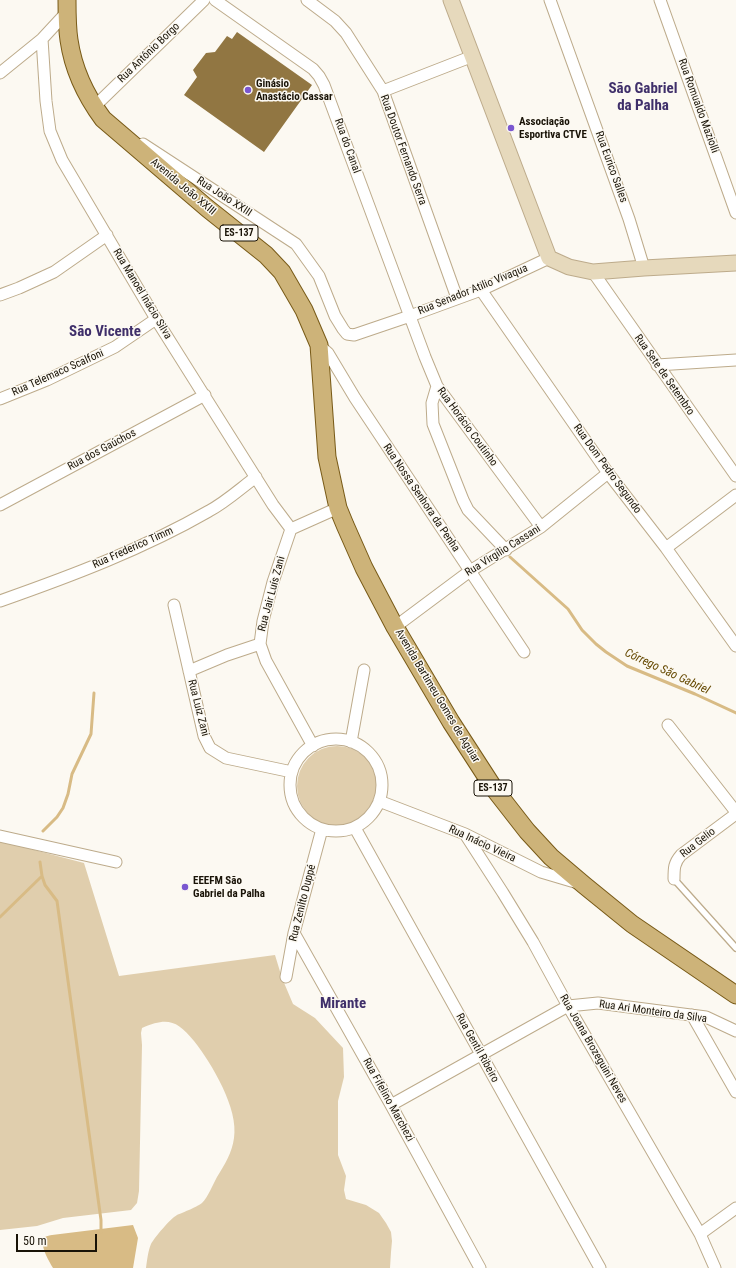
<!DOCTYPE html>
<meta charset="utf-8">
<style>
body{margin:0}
#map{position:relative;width:736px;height:1268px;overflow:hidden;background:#fcf9f2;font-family:"Roboto Condensed",sans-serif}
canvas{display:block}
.scale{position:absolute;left:16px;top:1234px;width:81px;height:18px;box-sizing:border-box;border:2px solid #191307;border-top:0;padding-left:5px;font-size:12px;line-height:14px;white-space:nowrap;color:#191307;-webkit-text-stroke:3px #fcf9f2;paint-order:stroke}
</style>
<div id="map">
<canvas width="736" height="1268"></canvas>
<div class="scale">50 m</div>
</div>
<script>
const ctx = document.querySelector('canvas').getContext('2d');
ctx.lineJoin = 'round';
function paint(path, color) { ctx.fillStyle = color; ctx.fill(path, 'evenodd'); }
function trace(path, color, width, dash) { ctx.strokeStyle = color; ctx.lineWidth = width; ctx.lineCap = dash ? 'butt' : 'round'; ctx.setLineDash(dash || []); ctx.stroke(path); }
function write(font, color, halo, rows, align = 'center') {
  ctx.font = font + ' "Roboto Condensed",sans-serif'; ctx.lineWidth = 3; ctx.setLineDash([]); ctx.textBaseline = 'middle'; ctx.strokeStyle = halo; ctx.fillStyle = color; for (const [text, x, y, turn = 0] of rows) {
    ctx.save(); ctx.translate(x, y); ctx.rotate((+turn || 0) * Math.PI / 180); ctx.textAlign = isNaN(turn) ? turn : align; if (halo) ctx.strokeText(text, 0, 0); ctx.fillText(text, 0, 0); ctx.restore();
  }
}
paint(new Path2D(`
 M297 786a40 40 0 1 1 80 0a40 40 0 1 1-80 0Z
 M0 841 84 863 119 976 275 955 282 978 293 1004 315 1018 343 1048 344 1077 338 1101V1155L346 1176 344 1190 346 1199 366 1205 379 1213 386 1223 391 1232 392 1241 391 1252 390 1268H146C147 1261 148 1251 151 1244 155 1237 170 1219 177 1215 182 1213 199 1206 202 1203 208 1197 213 1184 217 1177 225 1164 232 1153 234 1138 239 1109 212 1064 194 1041 177 1020 167 1017 142 1028L141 1033 142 1045 139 1191 137 1203 131 1210 63 1218 37 1226 0 1230Z`), '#e0cead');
paint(new Path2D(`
 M133 1225 138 1238 133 1268H53C49 1261 38 1243 45 1237 47 1236 50 1235 52 1235Z`), '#d8bb85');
trace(new Path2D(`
 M510 557 568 609 582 630 596 644 606 652 627 666 695 694 736 713
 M43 831 57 817 63 808 68 794 72 774 91 734 94 693
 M40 862 42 876 45 885 57 901 101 1220V1232
 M0 917 42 876`), '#d8bb85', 3);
paint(new Path2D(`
 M237 32 312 85 264 152 184 95 197 77 193 70 206 53 215 52 227 36 232 39Z`), '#917642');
const lane = new Path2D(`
 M674 879 736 948`);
const street = new Path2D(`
 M215 0 313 69 319 76 324 85 425 357 437 386 541 527
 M307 0 335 21 346 33 383 91 457 298
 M550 0 629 219 644 268
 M660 0 736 213
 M42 39 46 101 50 131 62 160 156 319 273 505 291 529
 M0 73 42 39 67 12
 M383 91 473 56
 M94 107 204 0
 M143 144 296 244 319 276 335 316 343 329 347 334 354 335 410 316 481 290 549 258
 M593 272 736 476
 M481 290 608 473 666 548 736 646
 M0 295 19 288 54 272 107 235
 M319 345 328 353 355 398 524 652
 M657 365 736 360
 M437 386 432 403 433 424 463 500 468 510 506 550
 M0 399 47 380 115 347 156 319
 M0 505 205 395
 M666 548 736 495
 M0 601C71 576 143 549 209 511 226 502 241 488 256 477
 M174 605 204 736 210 748 226 758 292 772
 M395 627 470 571 541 527 608 473
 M189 671 227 655 260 644
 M668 725 736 812
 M290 785a46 46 0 1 1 92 0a46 46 0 1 1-92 0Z
 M351 742 364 670
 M313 746 266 661 260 644 263 621 273 582 291 529 338 508
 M379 801 465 834 541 872 578 883
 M355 828 600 1268
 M465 834 503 893 533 942 568 1006 700 1234 715 1268
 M0 836 116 862
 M674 879C674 868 674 863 681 855L736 814
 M294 933 391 1105 480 1268
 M286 977 294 933 322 829
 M692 1015 736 1092
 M391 1105 568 1006 598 1003 706 1017 736 1031
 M700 1234 736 1208`);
const secondary = new Path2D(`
 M451 0 549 258 569 267 593 272 644 268 736 263`);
const primary = new Path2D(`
 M67 0C67 13 67 27 69 40 73 68 86 96 103 119L207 208 266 255 282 272 304 310 319 345 327 457 338 508 345 525 364 568 395 627 451 722 495 790 527 831 551 857 584 885 632 924 736 995`);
trace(lane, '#bdab8b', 8);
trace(street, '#bdab8b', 13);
trace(secondary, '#bdab8b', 17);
trace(primary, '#785a17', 19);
trace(lane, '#fff', 5.5);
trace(street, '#fff', 11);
trace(secondary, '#e6d9bc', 15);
trace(primary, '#cdb379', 17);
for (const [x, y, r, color] of [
 [248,90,4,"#7a57d0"],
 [511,128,4,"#7a57d0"],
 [185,887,4,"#7a57d0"]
]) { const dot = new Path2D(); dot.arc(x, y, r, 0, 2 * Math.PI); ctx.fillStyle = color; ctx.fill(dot); trace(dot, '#fcf9f2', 1.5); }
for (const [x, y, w] of [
 [239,233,38],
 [493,788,38]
]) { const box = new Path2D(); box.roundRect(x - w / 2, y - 8, w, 16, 3); ctx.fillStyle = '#fcf9f2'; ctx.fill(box); trace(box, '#191307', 1); }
write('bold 10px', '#191307', null, [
 ["ES-137",239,233],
 ["ES-137",493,788]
]);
write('11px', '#191307', '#fcf9f2', [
 ["Rua Antônio Borgo",149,53,-44],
 ["Rua Romualdo Maziolli",698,106,70],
 ["Rua do Canal",347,146,70],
 ["Rua Doutor Fernando Serra",403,150,70],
 ["Rua Eurico Salles",611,167,70],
 ["Avenida João XXIII",183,187,40],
 ["Rua João XXIII",224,197,33],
 ["Rua Senador Atilio Vivaqua",473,290,-22],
 ["Rua Manoel Inácio Silva",142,294,59],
 ["Rua Telemaco Scalfoni",58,373,-24],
 ["Rua Sete de Setembro",664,375,55],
 ["Rua Horácio Coutinho",467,427,54],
 ["Rua dos Gaúchos",102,450,-28],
 ["Rua Dom Pedro Segundo",607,469,54],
 ["Rua Nossa Senhora da Penha",421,498,56],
 ["Rua Frederico Timm",133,548,-24],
 ["Rua Virgílio Cassani",503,551,-32],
 ["Rua Jair Luís Zani",272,594,-75],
 ["Avenida Bartimeu Gomes de Aguiar",437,696,59],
 ["Rua Luiz Zani",198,708,76],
 ["Rua Gelio",698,843,-38],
 ["Rua Inácio Vieira",482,844,25],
 ["Rua Zenilto Duppé",303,903,-76],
 ["Rua Ari Monteiro da Silva",653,1012,8],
 ["Rua Gentil Ribeiro",477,1048,61],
 ["Rua Joana Brozeguini Neves",593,1049,60],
 ["Rua Fifelino Marchezi",388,1100,61]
]);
write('bold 11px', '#191307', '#fcf9f2', [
 ["Ginásio",256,84],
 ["Anastácio Cassar",256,97],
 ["Associação",519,122],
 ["Esportiva CTVE",519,135],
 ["EEEFM São",193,881],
 ["Gabriel da Palha",193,894]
], 'left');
write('italic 12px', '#674b04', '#fcf9f2', [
 ["Córrego São Gabriel",667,672,25]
]);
write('bold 15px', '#3f2f6a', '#fcf9f2', [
 ["São Gabriel",643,89],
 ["da Palha",643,106],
 ["São Vicente",105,332],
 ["Mirante",343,1004]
]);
</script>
